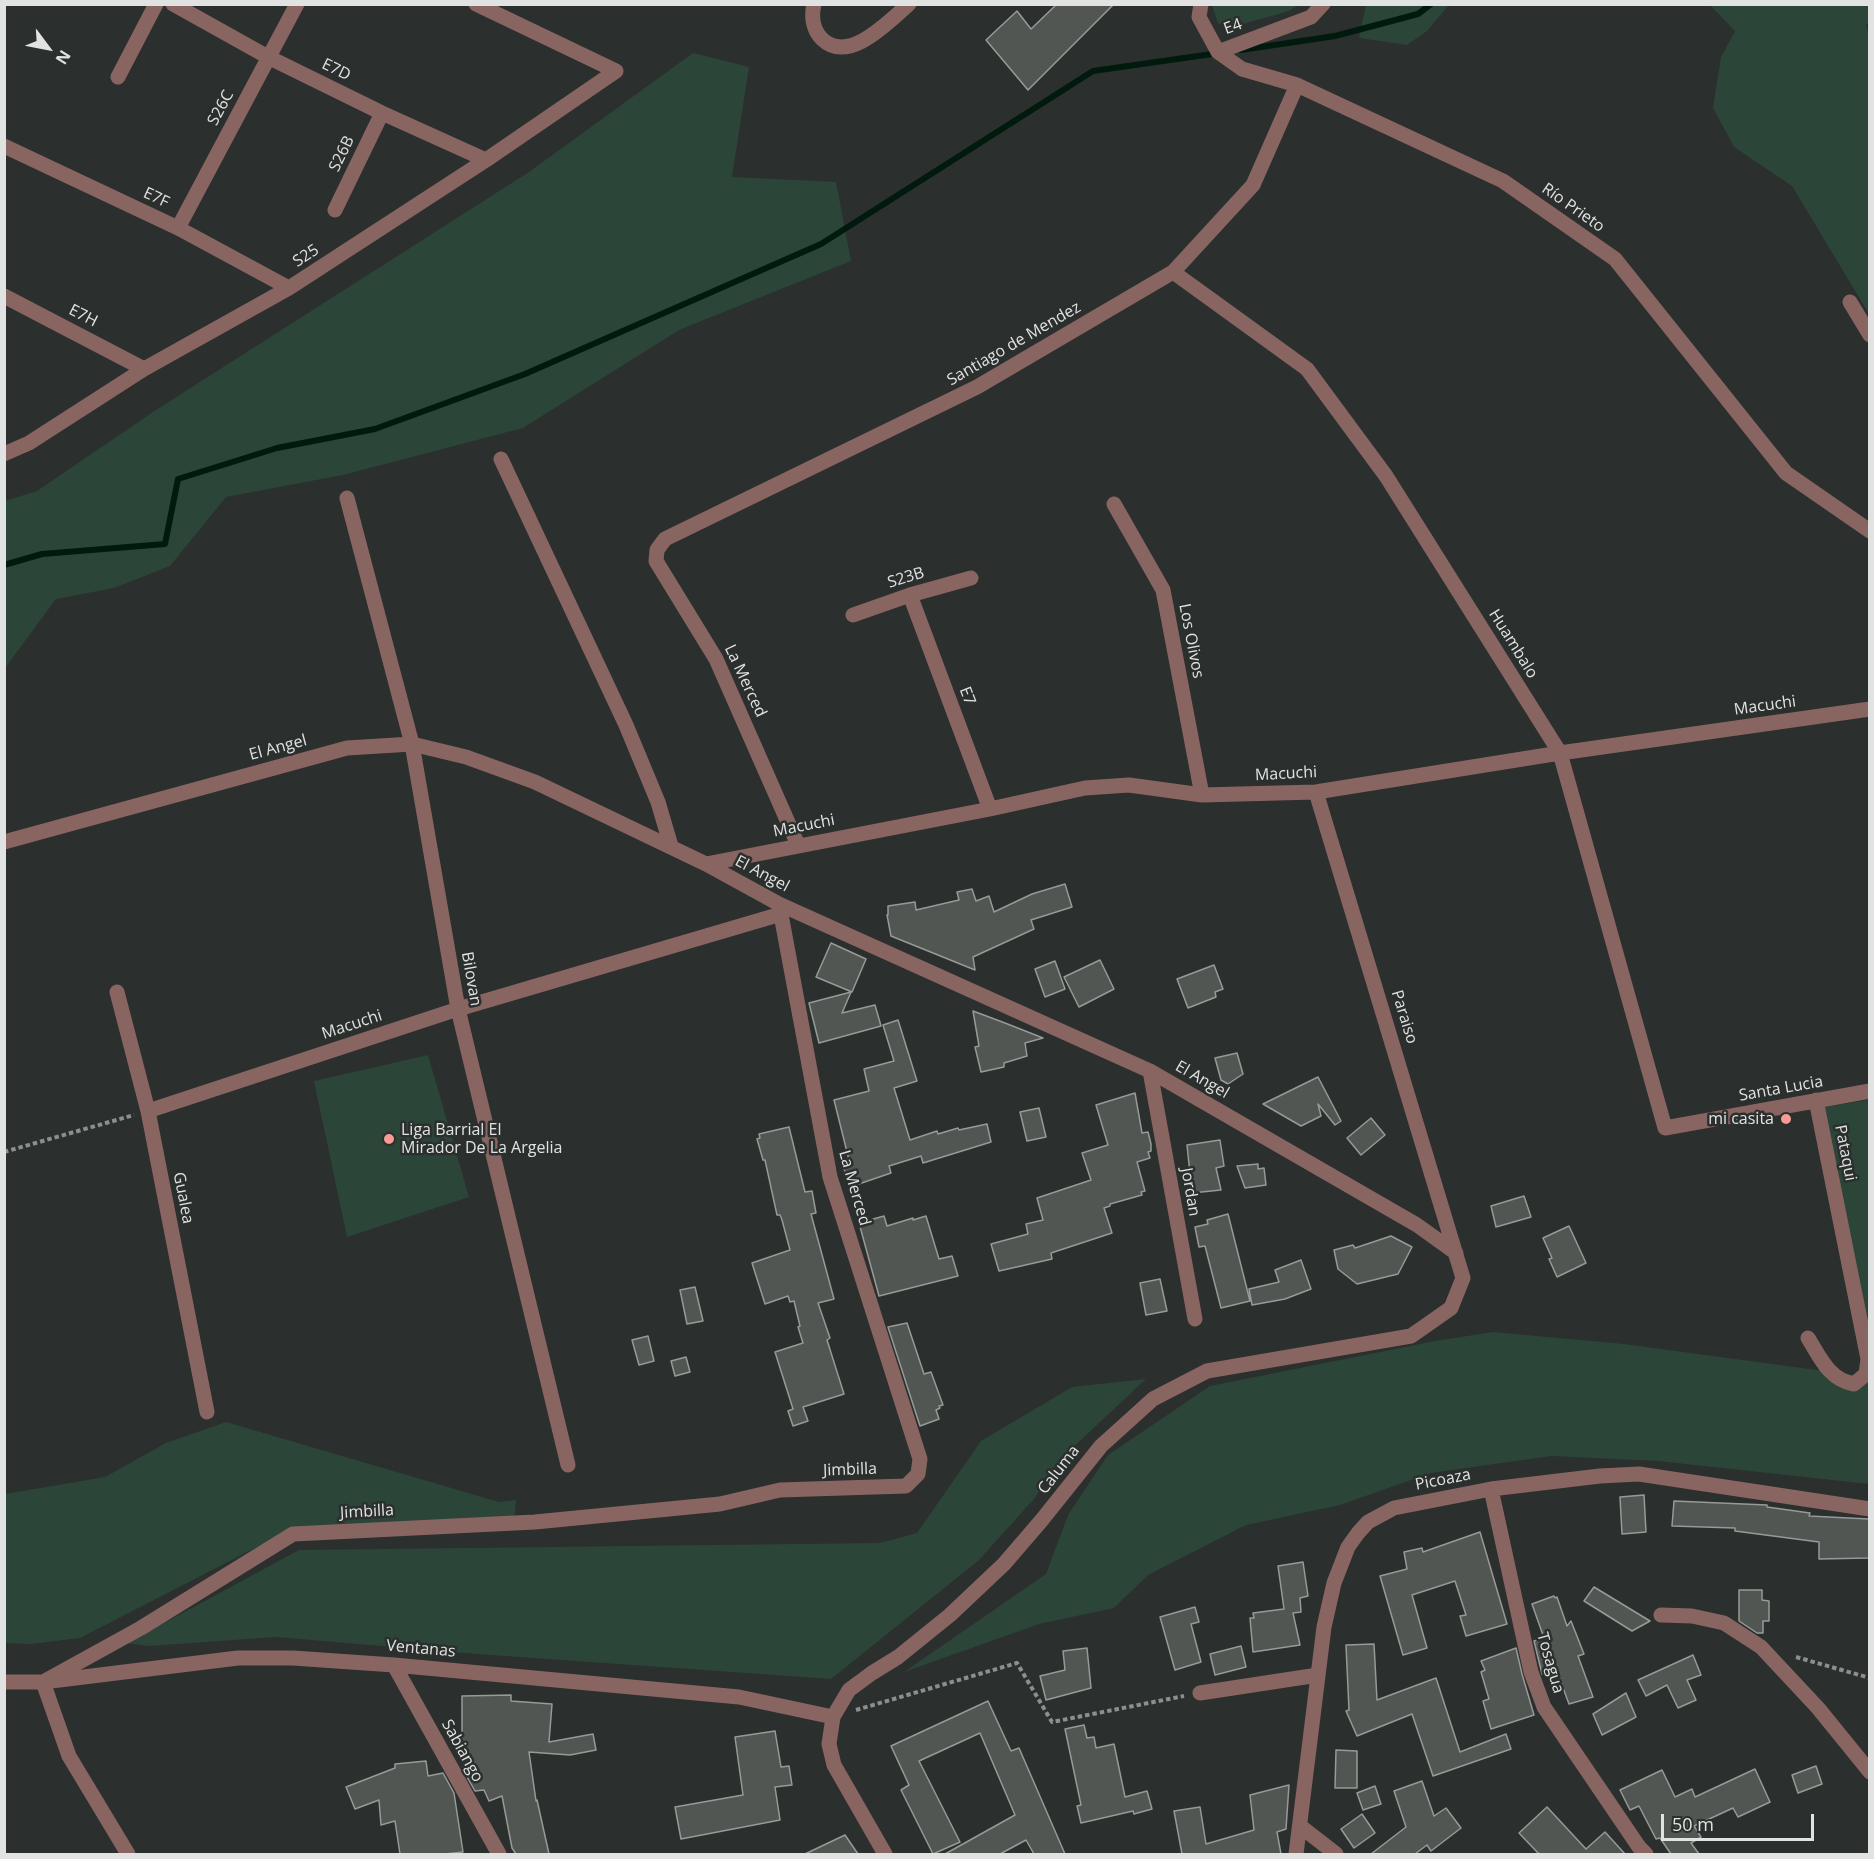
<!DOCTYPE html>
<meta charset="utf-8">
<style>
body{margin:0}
#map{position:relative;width:1874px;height:1859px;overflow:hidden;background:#2b2f2d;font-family:"Open Sans",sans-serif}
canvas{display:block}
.frame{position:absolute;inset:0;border:6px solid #e0e3e1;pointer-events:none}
.north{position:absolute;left:18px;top:18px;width:60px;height:60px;-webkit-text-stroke:4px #2b2f2d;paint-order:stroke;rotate:122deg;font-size:16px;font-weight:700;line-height:24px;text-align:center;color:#e0e3e1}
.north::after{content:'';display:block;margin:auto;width:21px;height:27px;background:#e0e3e1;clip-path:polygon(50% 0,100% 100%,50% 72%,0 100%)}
.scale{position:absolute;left:1661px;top:1814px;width:153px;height:27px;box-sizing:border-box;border:3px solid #e0e3e1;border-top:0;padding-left:8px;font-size:18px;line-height:21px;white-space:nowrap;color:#e0e3e1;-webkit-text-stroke:4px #2b2f2d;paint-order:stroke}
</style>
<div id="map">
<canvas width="1874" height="1859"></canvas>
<div class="frame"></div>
<div class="north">N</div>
<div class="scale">50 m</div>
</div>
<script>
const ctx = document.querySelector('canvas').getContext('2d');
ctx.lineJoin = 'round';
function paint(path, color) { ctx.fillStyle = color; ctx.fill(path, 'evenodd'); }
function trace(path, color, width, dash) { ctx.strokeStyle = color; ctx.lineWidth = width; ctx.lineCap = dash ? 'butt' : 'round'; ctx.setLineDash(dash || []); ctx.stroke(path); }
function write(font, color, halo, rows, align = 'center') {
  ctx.font = font + ' "Open Sans",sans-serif'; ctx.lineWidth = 5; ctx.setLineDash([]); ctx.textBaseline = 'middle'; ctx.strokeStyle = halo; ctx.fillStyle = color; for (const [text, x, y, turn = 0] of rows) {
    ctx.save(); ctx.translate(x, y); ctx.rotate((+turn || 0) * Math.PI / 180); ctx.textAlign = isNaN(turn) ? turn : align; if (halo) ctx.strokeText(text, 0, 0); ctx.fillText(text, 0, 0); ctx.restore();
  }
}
paint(new Path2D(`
 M1212 5V4L1299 5 1289 11 1229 28 1218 23Z
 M1366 5V4L1449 5 1427 31 1407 45 1359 38Z
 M1710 5H1869V23L1866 25 1870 41 1869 314 1792 186 1734 147 1713 108 1721 57 1735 31Z
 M693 53 749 67 732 177 836 182 851 261 679 330 523 428 343 475 226 497 170 566 114 588 56 599 5 668V501L37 491 156 410 529 172Z
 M428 1055 469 1197 347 1237 314 1081Z
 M1869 1100V1339L1824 1107Z
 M1493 1332 1624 1344 1869 1377V1484L1658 1461 1551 1456 1431 1473 1340 1505 1246 1525 1148 1575 1114 1608 1039 1624 904 1672 1046 1574 1068 1515 1108 1455 1210 1386 1435 1341Z
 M1146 1379 1065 1455 1034 1499 978 1561 831 1679 477 1654 276 1637 149 1646 127 1643 299 1550 880 1543 917 1533 981 1441 1072 1387Z
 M226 1422 499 1502 516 1500 514 1522 292 1529 80 1638 31 1644 5 1643V1494L105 1477 166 1443Z`), '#2c4539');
trace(new Path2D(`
 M1241 50 1335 36 1418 14 1431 4
 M4 565 42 554 165 544 178 479 277 448 375 429 525 374 821 244 1093 71 1219 53`), '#001a0e', 6);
const building = new Path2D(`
 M1057 4H1114L1028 90 986 40 1017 11 1031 29Z
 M1065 884 1072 907 1031 920 1034 929 973 957 975 970 891 936 887 915H888V906L915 902 916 910 959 900 957 892 972 889 976 901 989 896 994 912 1032 894Z
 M831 943 866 959 852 992 816 977Z
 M1100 960 1114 989 1079 1007 1064 977Z
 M1055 961 1065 989 1045 997 1035 969Z
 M1214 965 1223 989 1215 992 1216 997 1188 1008 1177 979Z
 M851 992 842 1013 875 1005 881 1026 819 1043 809 1003Z
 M973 1011 1005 1023 1043 1038 1025 1043 1027 1056 1004 1063V1067L981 1072 975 1047 979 1046Z
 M898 1020 917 1081 894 1088 910 1140 937 1131 938 1134 958 1128 959 1130 987 1124 991 1142 923 1163 921 1156 889 1166 891 1173 850 1187 843 1166 850 1164 834 1100 869 1091 864 1069 894 1061 883 1025Z
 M1237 1053 1243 1074 1228 1084 1221 1080 1215 1058Z
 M1318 1077 1341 1121 1335 1125 1318 1104 1321 1116 1301 1126 1263 1104Z
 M1135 1093 1142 1133 1148 1132 1151 1144V1151L1148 1152 1150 1158 1137 1162 1145 1191 1141 1192 1142 1195 1110 1204V1206L1104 1208 1112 1233 1051 1253 1052 1259 999 1271 991 1244 1028 1234 1026 1224 1043 1220 1037 1198 1091 1180 1082 1153 1108 1145 1096 1105Z
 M1039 1108 1046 1137 1027 1141 1020 1112Z
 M1371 1118 1385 1135 1361 1155 1347 1138Z
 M789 1127 805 1192 812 1191 816 1213 811 1214 834 1299 818 1303 830 1338 827 1340 844 1394 803 1407 808 1421 793 1426 788 1411 793 1409 775 1352 803 1343 798 1327 800 1326 794 1301 790 1302 788 1296 765 1304 752 1263 790 1250 782 1220 780 1215H777L765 1160H763L757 1139 760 1138 759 1134Z
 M1220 1140 1224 1166 1216 1168 1221 1190 1192 1193 1187 1145Z
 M1258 1164V1169L1264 1168 1266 1185 1245 1188 1237 1166Z
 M1524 1196 1531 1217 1496 1227 1491 1206Z
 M1228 1214 1250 1301 1221 1308 1205 1246 1199 1247 1195 1227 1208 1224 1207 1220Z
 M884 1216 887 1226 913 1218V1220L926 1216 939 1259 952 1256 958 1276 879 1296 859 1223Z
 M1569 1226 1586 1263 1557 1277 1549 1259 1552 1258 1543 1238Z
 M1391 1236 1412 1247 1398 1274 1357 1284 1338 1269 1334 1250 1353 1245 1355 1248Z
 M1301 1260 1311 1289 1285 1299 1252 1305 1249 1289 1279 1282 1275 1270Z
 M1160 1279 1167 1311 1146 1315 1140 1283Z
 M695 1287 703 1321 687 1324 680 1290Z
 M907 1323 924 1374 931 1372 943 1405 939 1406 940 1408 936 1410 939 1419 920 1426 888 1327Z
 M648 1336 654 1361 639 1365 632 1340Z
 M686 1357 690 1372 675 1376 671 1361Z
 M1644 1495 1646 1532 1622 1534 1620 1497Z
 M1674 1501 1767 1505V1507L1810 1513 1809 1516 1869 1519V1558L1819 1559V1542L1735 1531V1528L1672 1526Z
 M1480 1532 1507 1624 1466 1636 1460 1616 1466 1615 1455 1581 1412 1595 1427 1648 1403 1655 1380 1576 1407 1569 1404 1552 1422 1548 1423 1552Z
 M1303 1562 1308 1596 1300 1598 1301 1612 1293 1613 1300 1645 1253 1652 1250 1618H1254L1253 1613 1284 1609 1278 1566Z
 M1594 1587 1650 1621 1632 1631 1584 1601Z
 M1739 1590H1762V1600L1769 1601V1621H1763V1633H1757L1739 1621Z
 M1554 1596 1555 1598 1557 1597 1567 1626 1571 1621 1584 1654 1578 1656 1593 1697 1569 1704 1556 1669 1542 1674 1534 1641 1544 1638 1532 1604Z
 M1195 1607 1199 1622 1191 1624 1201 1662 1175 1670 1160 1617Z
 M1374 1644 1377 1700 1436 1678 1460 1752 1506 1734 1511 1749 1433 1776 1412 1714 1357 1736 1346 1711 1349 1710 1346 1645Z
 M1241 1646 1246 1667 1215 1675 1210 1654Z
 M1087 1648 1091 1688 1046 1700 1040 1676 1065 1670 1063 1651Z
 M1516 1648 1522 1674 1534 1715 1491 1729 1483 1701 1489 1699 1481 1672 1485 1670 1481 1661Z
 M1693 1655 1701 1675 1687 1680 1696 1700 1678 1708 1667 1685 1646 1696 1638 1680Z
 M1626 1693 1636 1717 1602 1735 1593 1714Z
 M511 1695V1701L552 1704 549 1742 593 1734 596 1750 570 1755 529 1752 536 1801 537 1800 549 1854H516L512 1848 502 1796 489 1801 484 1790 475 1791 463 1770 467 1769 462 1745V1696Z
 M988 1701 1011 1751 1019 1748 1065 1854H1034L1026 1840 1000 1854H945L1015 1815 980 1733 919 1761 960 1842 933 1854 901 1790 909 1785 891 1746Z
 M1084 1725 1087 1738 1094 1737 1096 1748 1114 1744 1125 1797 1147 1791 1152 1809 1134 1814 1133 1811 1081 1823 1077 1806 1081 1805 1065 1729Z
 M775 1731 781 1767 789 1766 792 1785 775 1787 780 1820 681 1839 675 1807 743 1795 735 1737Z
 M1336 1750 1357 1751V1788H1335Z
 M426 1761 428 1776 443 1773 454 1793 463 1852 445 1854H400L395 1821 381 1825 379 1800 355 1809 346 1787 395 1768V1764Z
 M1816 1766 1822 1784 1798 1793 1792 1775Z
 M1755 1769 1770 1802 1738 1817 1733 1808 1694 1826 1701 1837 1691 1843 1699 1854H1671L1660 1838 1656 1839 1639 1806 1630 1810 1620 1790 1662 1770 1675 1797 1692 1789 1695 1797Z
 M1422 1781 1434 1816 1446 1808 1461 1828 1431 1851 1427 1845 1415 1854H1371L1406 1827 1394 1791Z
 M1289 1785 1286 1829 1277 1832 1281 1854H1182L1174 1811 1200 1807 1206 1844 1254 1830 1250 1795Z
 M1375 1786 1381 1804 1363 1810 1357 1793Z
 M1547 1807 1586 1849 1605 1832 1625 1854H1539L1519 1833Z
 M1362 1814 1375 1833 1354 1848 1341 1829Z
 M845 1835 858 1854H805Z`);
paint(building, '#515653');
trace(building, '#969b98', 1.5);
trace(new Path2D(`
 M4 1152 134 1115
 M1796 1657 1870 1678
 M856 1710 1017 1663 1052 1722 1184 1696`), '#8c8f8d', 4, [4.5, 3]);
trace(new Path2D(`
 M173 4 268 57 382 113 486 160
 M476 4 616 71
 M814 4C811 17 813 30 822 39 849 65 889 21 909 4
 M1201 4 1199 17 1218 52 1242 69 1297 85 1503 181 1615 259 1786 473 1870 531
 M1218 52 1311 17 1323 4
 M118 77 156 4
 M4 146 178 228 289 288
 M335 210 382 113
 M178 228 297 4
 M1173 272 1307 369 1386 476 1560 753 1665 1128 1870 1091
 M4 296 144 369
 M1850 302 1870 335
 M4 454 29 443 144 369 289 288 486 160 616 71
 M501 459 626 725 658 802 671 846
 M347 498 412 744 458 1009 568 1465
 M1114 504 1163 590 1202 795
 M910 595 990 809
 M853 615 910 595 971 578
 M4 842 347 748 412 744 466 757 535 782 706 864 779 904 1150 1071 1417 1225 1456 1253
 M798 845 716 659 656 561 657 550 665 539 977 387 1173 272 1253 185 1297 85
 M706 864 990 809 1085 788 1129 785 1202 795 1316 792 1560 753 1870 709
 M117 992 148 1111 207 1412
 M1150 1071 1195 1319
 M148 1111 458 1009 781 914
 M1808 1338C1820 1357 1829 1380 1854 1384L1866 1374 1868 1359 1816 1100
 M1491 1489 1531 1672 1544 1707 1639 1847 1646 1854
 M1661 1615 1692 1616 1724 1623 1761 1647 1818 1708 1870 1772
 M394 1665 499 1854
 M4 1682H43L238 1658H293L394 1665 739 1697 833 1717
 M43 1682 141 1628 293 1534 535 1522 720 1504 780 1490 906 1486 918 1474 920 1459 830 1177 779 904
 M43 1682 69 1756 128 1854
 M1200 1693 1318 1675
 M1300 1826 1336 1854
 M885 1854 834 1765 829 1744 833 1717 849 1690 872 1673 898 1657 950 1615 1004 1564 1041 1521 1101 1446 1153 1399 1207 1371 1411 1336 1451 1308 1463 1278 1316 792
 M1296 1854 1324 1627 1334 1583 1348 1547 1358 1533 1368 1522 1394 1508 1491 1489 1600 1476 1639 1474 1870 1509`), '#896561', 15);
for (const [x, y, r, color] of [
 [1786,1119,6,"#f59c95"],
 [389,1139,6,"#f59c95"]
]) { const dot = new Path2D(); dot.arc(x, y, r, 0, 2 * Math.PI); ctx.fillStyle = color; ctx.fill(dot); trace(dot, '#2b2f2d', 2); }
write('16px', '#e0e3e1', '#2b2f2d', [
 ["E4",1233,27,-20],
 ["E7D",336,70,26],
 ["S26C",221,108,-62],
 ["S26B",342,154,-64],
 ["E7F",156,198,25],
 ["Río Prieto",1573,208,35],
 ["S25",306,256,-33],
 ["E7H",83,316,27],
 ["Santiago de Mendez",1014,344,-30],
 ["S23B",906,578,-17],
 ["Los Olivos",1191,641,79],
 ["Huambalo",1513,644,58],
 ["La Merced",745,681,65],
 ["E7",967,696,69],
 ["Macuchi",1765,706,-8],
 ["El Angel",278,748,-15],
 ["Macuchi",1286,774,-3],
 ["Macuchi",804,826,-11],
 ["El Angel",762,874,28],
 ["Bilovan",471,979,80],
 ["Paraiso",1404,1017,73],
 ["Macuchi",352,1025,-18],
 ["El Angel",1202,1080,30],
 ["Santa Lucia",1781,1089,-10],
 ["Pataqui",1845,1153,79],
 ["La Merced",854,1188,74],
 ["Jordan",1190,1192,80],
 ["Gualea",183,1198,79],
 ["Jimbilla",850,1470,-2],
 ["Caluma",1059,1470,-52],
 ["Picoaza",1443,1480,-11],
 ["Jimbilla",367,1512,-3],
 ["Ventanas",421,1649,5],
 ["Tosagua",1550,1663,74],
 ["Sabiango",462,1751,61]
]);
write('16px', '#e0e3e1', '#2b2f2d', [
 ["mi casita",1774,1119],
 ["Liga Barrial El",401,1130,"left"],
 ["Mirador De La Argelia",401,1148,"left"]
], 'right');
</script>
